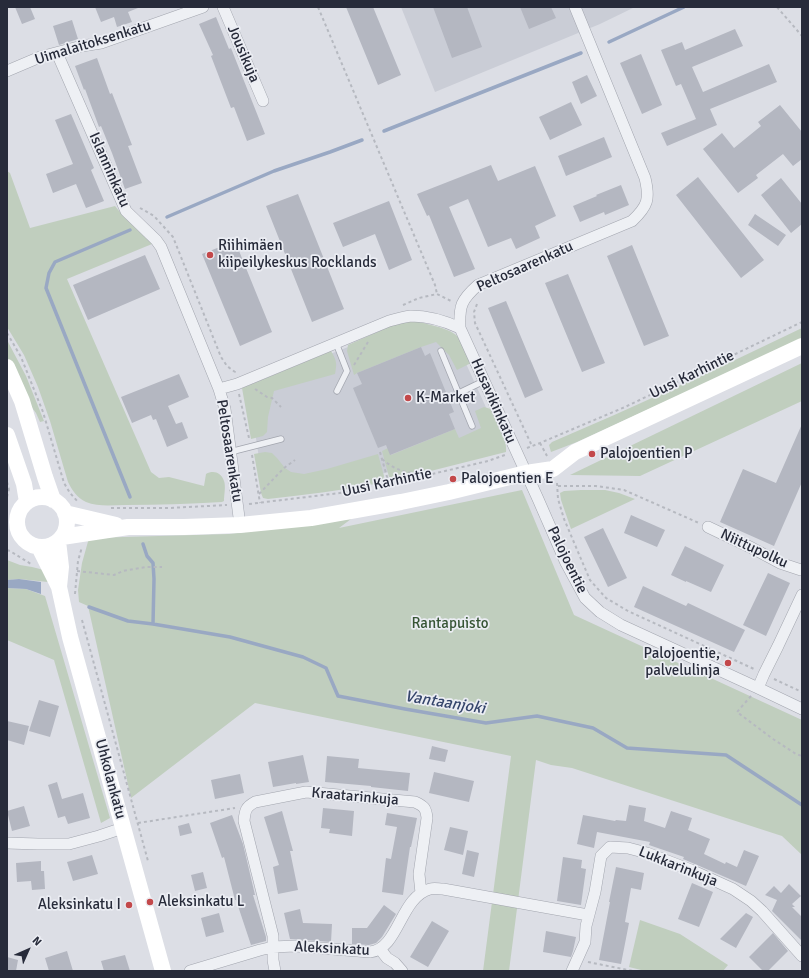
<!DOCTYPE html>
<meta charset="utf-8">
<style>
body{margin:0}
#map{position:relative;width:809px;height:978px;overflow:hidden;background:#dcdee5;font-family:Signika,sans-serif}
canvas{display:block}
.frame{position:absolute;inset:0;border:8px solid #272b3a;pointer-events:none}
.north{position:absolute;left:8px;top:930px;width:40px;height:40px;-webkit-text-stroke:3px #ebedf3;paint-order:stroke;rotate:45deg;font-size:11px;font-weight:700;line-height:16px;text-align:center;color:#272b3a}
.north::after{content:'';display:block;margin:auto;width:14px;height:18px;background:#272b3a;clip-path:polygon(50% 0,100% 100%,50% 72%,0 100%)}
</style>
<div id="map">
<canvas width="809" height="978"></canvas>
<div class="frame"></div>
<div class="north">N</div>
</div>
<script>
const ctx = document.querySelector('canvas').getContext('2d');
ctx.lineJoin = 'round';
function paint(path, color) { ctx.fillStyle = color; ctx.fill(path, 'evenodd'); }
function trace(path, color, width, dash) { ctx.strokeStyle = color; ctx.lineWidth = width; ctx.lineCap = dash ? 'butt' : 'round'; ctx.setLineDash(dash || []); ctx.stroke(path); }
function write(font, color, halo, rows, align = 'center') {
  ctx.font = font + ' Signika,sans-serif'; ctx.lineWidth = 3.5; ctx.setLineDash([]); ctx.textBaseline = 'middle'; ctx.strokeStyle = halo; ctx.fillStyle = color; for (const [text, x, y, turn = 0] of rows) {
    ctx.save(); ctx.translate(x, y); ctx.rotate((+turn || 0) * Math.PI / 180); ctx.textAlign = isNaN(turn) ? turn : align; if (halo) ctx.strokeText(text, 0, 0); ctx.fillText(text, 0, 0); ctx.restore();
  }
}
paint(new Path2D(`
 M401 7H635L600 24 435 92Z
 M402 326 452 333 505 449 265 497 248 386Z`), '#cacdd6');
paint(new Path2D(`
 M7 171 10 173 30 228 115 206 124 217 152 244 67 279 151 472 159 478 169 477 204 486 206 474C213 470 221 472 224 481 226 486 224 495 224 501L222 502C190 504 158 505 126 505 113 505 98 507 86 502 77 498 72 490 68 482L50 421 38 387 24 355 7 327Z
 M416 321C426 324 448 328 456 335 463 342 466 354 471 363L457 370 449 355 436 342 421 347 357 373 354 375 347 351 348 345 395 324 404 322Z
 M802 328V339L577 442 551 452 549 445 552 442C636 406 719 368 802 328Z
 M7 340 26 376 44 421 40 422 36 413 27 401 7 357Z
 M331 351C337 361 337 364 335 374L274 391 268 417 267 432 263 436 251 439 242 388Z
 M802 363V401L640 476 570 475Z
 M484 407 491 409C496 421 508 440 506 452L395 480 389 477 382 451 388 448 391 455 455 429 459 438 481 428 475 411Z
 M265 452 272 453 277 458 285 468 291 472 304 474 327 469 378 454 384 476 383 480 380 483C343 490 305 495 268 499L263 498 261 493 254 454Z
 M522 490 574 615 802 720V855L782 836 572 768 551 765 536 760 509 971H483L511 756 255 703 131 798 88 606 79 602 78 590 82 563 89 538 229 534 351 519 339 528Z
 M581 490H605L619 493 635 499 571 529 561 500 560 493 564 491Z
 M7 560 20 565 32 567 44 570 48 582 19 579 7 580Z
 M7 588 26 589 45 596 110 818 101 823 54 660 7 640Z
 M640 920 680 934 728 965 723 971H645L629 967Z`), '#c0cebe');
paint(new Path2D(`
 M19 579 41 582V594L26 589 7 588V580Z`), '#99a8c3');
trace(new Path2D(`
 M609 42 684 7
 M384 131 581 53
 M167 217 274 171 330 152 362 140
 M130 497 46 288 49 273 55 262 130 230
 M143 544 147 556 153 563 154 579 153 624
 M89 607 128 621 153 624 230 637 303 657 326 668 338 696 405 709 486 723 537 716 593 728 627 748 726 755 802 805`), '#99a8c3', 3.5);
paint(new Path2D(`
 M15 7H30L35 19 22 24Z
 M95 7H138V8L128 12 132 22 117 27 114 17 101 22Z
 M346 7H373L401 75 378 85Z
 M433 7H467L482 47 452 58Z
 M520 7H551L556 18 529 29Z
 M216 17 229 49 231 48 265 134 247 141 234 107 231 108 211 56 213 55 199 24Z
 M72 20 78 39 59 45 53 26Z
 M735 29 743 46 692 67 703 92 769 64 777 82 710 109 717 125 667 146 661 133 696 119 681 84 676 86 661 50 682 42 685 50Z
 M641 54 662 105 642 114 620 63Z
 M97 58 110 94 112 93 132 145 128 146 142 183 125 189 112 153 101 126 99 127 85 89 84 90 75 66Z
 M587 75 597 96 581 104 572 82Z
 M571 102 582 125 550 140 539 117Z
 M780 105 802 132V159L793 166 783 154 756 175 758 178 738 193 703 149 722 133 734 148 761 126 758 122Z
 M71 114 94 168 91 170 104 201 86 208 76 184 53 193 46 174 73 164 55 120Z
 M604 137 612 157 566 176 558 156Z
 M491 165 498 181 535 166 556 216 535 226 540 238 516 249 511 238 488 247 468 199 449 207 475 269 454 277 429 215 427 216 417 194Z
 M698 177 764 260 741 278 676 195Z
 M781 178 802 204V224L791 233 761 195Z
 M621 185 629 205 605 215 604 212 580 222 573 206 597 196 596 195Z
 M298 194 344 309 312 322 266 206Z
 M389 201 412 260 389 270 375 234 343 247 333 223Z
 M755 214 786 235 778 246 748 225Z
 M235 241 272 332 240 346 202 254Z
 M632 245 669 336 644 346 607 256Z
 M145 255 160 289 88 320 73 285Z
 M568 274 605 363 582 372 545 283Z
 M506 301 543 390 525 398 488 308Z
 M421 347 425 356 430 353 454 412 449 414 455 429 390 455 386 445 378 448 353 388 362 384 357 373Z
 M179 374 189 397 168 406 176 424 182 422 188 438 167 447 156 419 153 420 151 415 132 423 121 397Z
 M802 424V482L774 546 720 522 743 469 776 483Z
 M631 515 665 530 657 547 624 533Z
 M603 528 627 578 608 587 584 537Z
 M685 546 724 565 711 592 686 581V582L671 575Z
 M768 573 790 583 766 636 743 625Z
 M643 586 686 606 688 603 745 630 734 652 634 607Z
 M39 700 59 706 50 737 29 731Z
 M7 721 29 726 24 745 7 740Z
 M432 746 448 750 445 762 429 759Z
 M303 755 309 782 296 784V783L273 787 268 762Z
 M327 756 359 759 358 768 410 773 408 791 371 787V786L325 782Z
 M434 772 474 781 469 802 429 793Z
 M240 774 244 793 215 799 211 780Z
 M57 782 62 799 83 793 90 818 68 824 65 816 58 818 48 785Z
 M629 805 646 808 644 821 665 828 671 811 692 818 688 830 710 839 704 854 725 864 726 862 737 867 744 850 759 856 746 886 683 859 684 857 649 845 650 842 597 832 594 848 577 844 583 815 615 821 616 820 626 821Z
 M24 806 30 826 12 831 7 811Z
 M323 808 354 811 352 836 329 833 330 829 321 828Z
 M282 811 293 851H290L298 890 278 894 273 867 279 865 264 817Z
 M387 813 417 818 411 847H410L403 895 382 892 386 858 391 859 397 827 385 825Z
 M232 815 243 844 255 895H253L266 937V941L251 945 236 900H235L224 857 222 858 210 823Z
 M189 823 192 833 180 836 178 826Z
 M450 827 468 831 463 855 444 850Z
 M467 850 479 853 474 877 462 874Z
 M92 855 98 874 73 881 67 862Z
 M563 857 582 860 581 868 586 869 581 905 557 901Z
 M41 861V871H44L45 889 32 890 31 881 17 882 16 863Z
 M616 867 644 873 641 890 631 888 625 922 629 923 621 964 599 960 610 902H609Z
 M203 872 207 888 195 891 191 875Z
 M692 883 713 892 699 927 678 919Z
 M789 884 801 896 792 904 795 907H792L802 917V941L772 911 777 900 765 895 774 886 781 893Z
 M384 905 396 914 382 937 376 943 369 945 352 944V928H367Z
 M300 909 303 923 332 924 331 942 290 939 284 913Z
 M219 913 224 932 206 937 201 918Z
 M746 913 753 917 736 948 720 939Z
 M432 921 449 931 428 967 410 957Z
 M546 931 576 937 573 951 571 957 543 952Z
 M773 933 788 951 768 971H763L749 957Z
 M67 951 73 971H49L45 958Z
 M125 955 130 971H104L101 961Z
 M7 957 18 960 16 971H7Z`), '#b4b7c1');
const lane = new Path2D(`
 M336 343 347 371 337 391
 M441 351 472 426
 M459 393 484 381
 M230 452 281 439`);
const street = new Path2D(`
 M223 7 263 101
 M575 7 645 178C650 199 648 206 632 221L478 285C461 300 459 306 460 328L538 499 566 563 585 598 600 612 621 625 758 688 802 709
 M57 53 126 211 156 240 161 247 219 389 225 409 240 525
 M7 71 40 57 82 46 101 43 203 7
 M219 389 237 384 389 321C396 319 404 317 411 316 428 316 445 321 460 328
 M708 527 752 548 780 563 801 570
 M758 688 764 674 778 646 802 595
 M7 843 38 844H69L99 836 123 828
 M380 949 387 958 395 963 402 971
 M190 971 260 950 273 947 295 946 370 952C399 949 400 897 430 889 434 888 439 889 443 889L588 915
 M275 971 273 960V936L244 821C245 810 246 807 255 802L306 792 415 802C424 806 426 808 427 818L419 874 421 893
 M572 971 585 942 586 926 595 892 601 856 610 847 628 848 647 853 691 870 733 889 751 901 762 911 802 956`);
trace(lane, '#a2a5ae', 7);
trace(street, '#a2a5ae', 12);
trace(new Path2D(`
 M318 7 435 285 437 294
 M777 7 802 36
 M140 208 154 216 173 237 221 357 227 366 235 372V374
 M477 304 474 312 475 323 532 446
 M403 305 419 298 437 294 451 301
 M7 333 21 357 43 412 64 483 70 493 78 502
 M354 365 368 342
 M255 389 267 397 272 398 281 407
 M239 394 249 438
 M540 443 547 456
 M527 448 540 443 625 407 802 322
 M380 452 389 484
 M252 455 260 503
 M382 459C398 472 405 472 424 475
 M7 482 9 489
 M557 483 558 499 564 519 590 580 606 598 628 611 754 669
 M558 486H596L624 490 699 523
 M259 494 284 468 295 460
 M7 497 9 489H11
 M249 504 348 492 389 484 488 461 505 455
 M111 508H169L227 505
 M7 550 10 551 31 564
 M77 571 114 575 123 571 146 567H162
 M75 594 78 561 82 547
 M82 620 148 861
 M774 679 802 692
 M751 696 737 712 773 739 796 754 802 756
 M138 823 235 808
 M588 962 633 971`), '#b6b9c0', 2, [3, 3]);
trace(lane, '#eef0f4', 5.5);
trace(street, '#eef0f4', 11);
trace(new Path2D(`
 M7 367 22 401 45 477 53 500
 M7 435 24 484 27 502
 M17 522a25 25 0 1 1 50 0a25 25 0 1 1-50 0Z
 M65 513 116 525
 M62 537 128 527H184L240 525 311 518 401 502 449 492 526 473 553 469 575 452 802 346
 M58 541 61 567 59 587
 M39 547 59 587 70 637 163 971`), '#fff', 16);
for (const [x, y, r, color] of [
 [210,255,4,"#c3484a"],
 [408,398,4,"#c3484a"],
 [592,454,4,"#c3484a"],
 [453,479,4,"#c3484a"],
 [728,663,4,"#c3484a"],
 [150,902,4,"#c3484a"],
 [129,905,4,"#c3484a"]
]) { const dot = new Path2D(); dot.arc(x, y, r, 0, 2 * Math.PI); ctx.fillStyle = color; ctx.fill(dot); trace(dot, '#ebedf3', 1.5); }
write('15px', '#272b3a', '#ebedf3', [
 ["Uimalaitoksenkatu",93,43,-17],
 ["Jousikuja",243,54,67],
 ["Islanninkatu",109,170,66],
 ["Peltosaarenkatu",525,267,-24],
 ["Uusi Karhintie",692,375,-26],
 ["Husavikinkatu",493,401,66],
 ["Peltosaarenkatu",229,451,81],
 ["Uusi Karhintie",387,483,-12],
 ["Niittupolku",754,549,25],
 ["Palojoentie",567,560,64],
 ["Uhkolankatu",110,779,75],
 ["Kraatarinkuja",355,797,5],
 ["Lukkarinkuja",678,867,22],
 ["Aleksinkatu",332,949,3]
]);
write('15px', '#272b3a', '#ebedf3', [
 ["Riihimäen",218,246],
 ["kiipeilykeskus Rocklands",218,263],
 ["K-Market",416,398],
 ["Palojoentien P",600,454],
 ["Palojoentien E",461,479],
 ["Palojoentie,",720,654,"right"],
 ["palvelulinja",720,671,"right"],
 ["Aleksinkatu L",158,902],
 ["Aleksinkatu I",121,905,"right"]
], 'left');
write('15px', '#375535', '#ebedf3', [
 ["Rantapuisto",450,624]
]);
write('italic 16px', '#35456b', '#ebedf3', [
 ["Vantaanjoki",445,703,9]
]);
</script>
